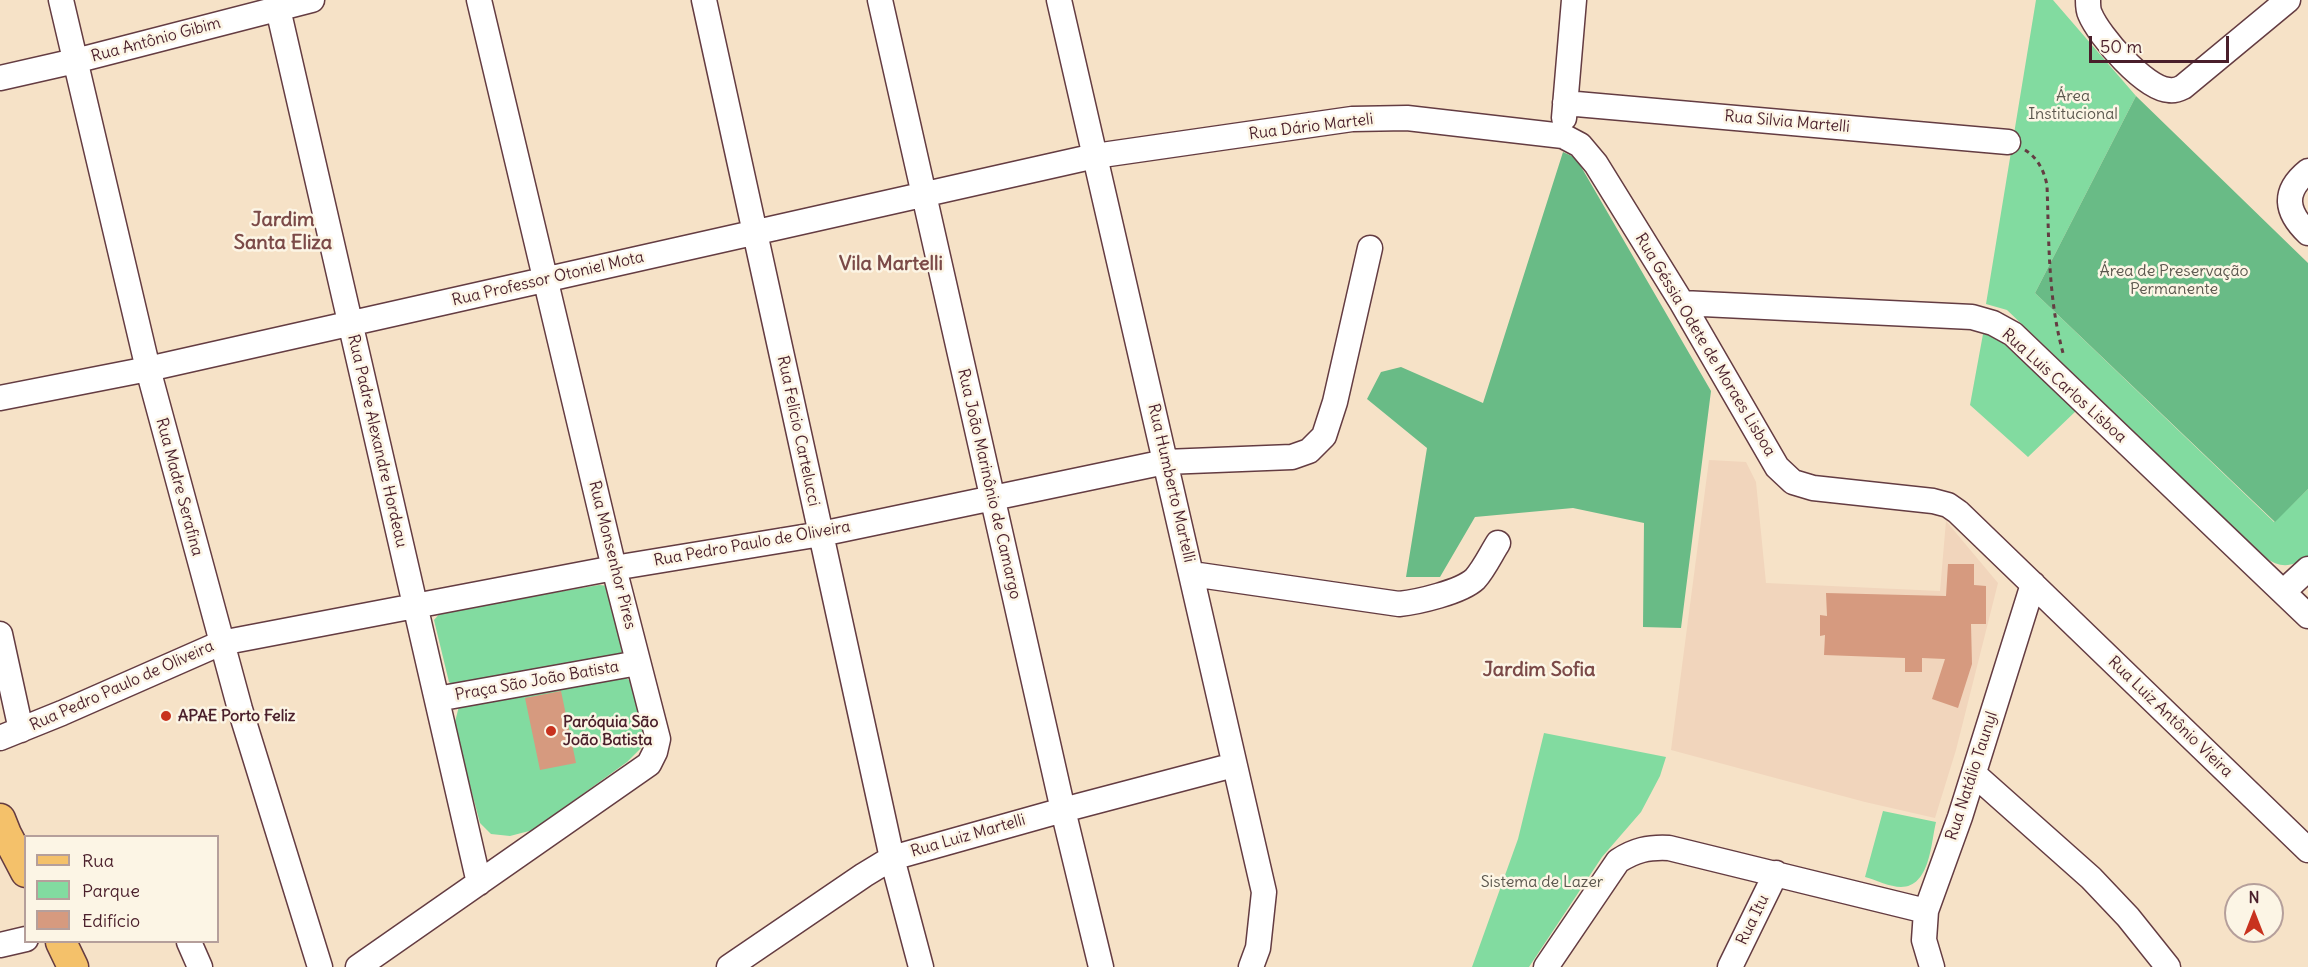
<!DOCTYPE html>
<meta charset="utf-8">
<style>
body{margin:0}
#map{position:relative;width:2308px;height:967px;overflow:hidden;background:#f6e2c7;font-family:Delius,sans-serif}
canvas{display:block}
.legend{position:absolute;left:24px;top:835px;width:195px;height:108px;box-sizing:border-box;background:#fcf5e5;border:2px solid #b59f9b;margin:0;padding:8px 10px;list-style:none;font-size:18px;color:#4a1f2b}
.legend li{display:flex;align-items:center;gap:12px;height:30px}
.legend b{width:30px;border:2px solid #b59f9b}
.north{position:absolute;left:2224px;top:883px;width:60px;height:60px;box-sizing:border-box;background:#fcf5e5;border:2px solid #b59f9b;border-radius:50%;rotate:0deg;font-size:16px;font-weight:700;line-height:24px;text-align:center;color:#4a1f2b}
.north::after{content:'';display:block;margin:auto;width:21px;height:27px;background:#c8321e;clip-path:polygon(50% 0,100% 100%,50% 72%,0 100%)}
.scale{position:absolute;left:2089px;top:36px;width:140px;height:27px;box-sizing:border-box;border:3px solid #4a1f2b;border-top:0;padding-left:8px;font-size:18px;line-height:21px;white-space:nowrap;color:#4a1f2b;-webkit-text-stroke:4px #fcf5e5;paint-order:stroke}
</style>
<div id="map">
<canvas width="2308" height="967"></canvas>
<ul class="legend">
<li><b style="height:8px;background:#f4c16a"></b>Rua</li>
<li><b style="height:16px;background:#82dba0"></b>Parque</li>
<li><b style="height:16px;background:#d69a7f"></b>Edifício</li>
</ul>
<div class="north">N</div>
<div class="scale">50 m</div>
</div>
<script>
const ctx = document.querySelector('canvas').getContext('2d');
ctx.lineJoin = 'round';
function paint(path, color) { ctx.fillStyle = color; ctx.fill(path, 'evenodd'); }
function trace(path, color, width, dash) { ctx.strokeStyle = color; ctx.lineWidth = width; ctx.lineCap = dash ? 'butt' : 'round'; ctx.setLineDash(dash || []); ctx.stroke(path); }
function write(font, color, halo, rows, align = 'center') {
  ctx.font = font + ' Delius,sans-serif'; ctx.lineWidth = 5; ctx.setLineDash([]); ctx.textBaseline = 'middle'; ctx.strokeStyle = halo; ctx.fillStyle = color; for (const [text, x, y, turn = 0] of rows) {
    ctx.save(); ctx.translate(x, y); ctx.rotate((+turn || 0) * Math.PI / 180); ctx.textAlign = isNaN(turn) ? turn : align; if (halo) ctx.strokeText(text, 0, 0); ctx.fillText(text, 0, 0); ctx.restore();
  }
}
paint(new Path2D(`
 M1709 460 1746 462 1756 482 1766 583 1940 591 1946 521 1998 583 1956 750 1935 818 1865 802 1671 750Z`), '#f1d5bc');
paint(new Path2D(`
 M2036 0H2053L2136 96 2035 293 2274 522 2308 489V556C2293 567 2280 569 2265 557L2007 310 1986 304Z
 M1983 334 1995 336 2007 344 2077 410 2028 457 1970 405Z
 M599 585 610 586 622 652 615 658 456 688 449 682 434 620 441 612Z
 M622 675 636 685 645 731 641 748 627 762 533 830 510 836 491 834 480 823 454 726 459 706Z
 M1544 733 1666 757 1660 776 1641 812 1602 857 1529 967H1472L1518 839Z
 M1883 811 1936 822C1931 843 1930 887 1901 887 1890 887 1876 880 1865 877Z`), '#82dba0');
paint(new Path2D(`
 M2136 96 2308 263V489L2275 522 2035 293Z
 M1563 152 1576 158 1711 391 1681 628 1643 627 1644 523 1573 508 1475 517 1440 577H1406L1427 448 1367 399 1381 372 1401 367 1483 403Z`), '#69bb86');
paint(new Path2D(`
 M1948 564H1974V585L1986 586V624H1971L1972 664 1958 708 1932 699 1945 659 1922 658V672H1905V658L1824 655 1825 635 1820 636V615L1827 616 1826 593 1946 596Z
 M561 691 576 763 540 770 525 698Z`), '#d69a7f');
const minor = new Path2D(`
 M61 0 148 369 240 709 320 967
 M276 0 479 883
 M704 0 892 858 921 967
 M880 0 1063 810 1101 967
 M1059 0 1264 892 1258 948 1251 967
 M2088 0C2088 4 2088 10 2090 14 2099 36 2145 89 2169 90 2174 91 2179 89 2183 87L2288 0
 M0 78 75 61 312 0
 M1565 103 2008 142
 M1564 118 1574 0
 M2308 171C2282 192 2286 212 2308 233
 M1682 303 1972 317 1993 323 2013 334 2308 616
 M0 398 148 369 1095 156 1352 119 1407 118 1563 136 1580 145 1596 164 1682 303 1777 467 1793 482 1813 488 1933 501 1948 505 1958 512 2308 850
 M1192 574 1399 604C1418 602 1461 592 1475 579 1484 569 1491 554 1498 543
 M2283 592 2308 569
 M0 634 21 730
 M437 699 638 663
 M0 738 62 713 221 643 614 568 821 534 1165 462 1292 457 1309 451 1324 436 1335 402 1370 248
 M1974 774 2091 878 2128 917 2168 967
 M189 942 200 967
 M0 945 26 939
 M358 967 649 764 655 752 658 739 614 568 479 0
 M729 967 864 875 892 858 1063 810 1234 765
 M1546 967 1618 861C1635 850 1648 847 1669 848L1926 911
 M1730 967 1776 873
 M1932 967 1924 940 1926 911 1960 817 2033 584`);
const major = new Path2D(`
 M0 819 6 834 26 872
 M61 942 73 967`);
trace(minor, '#643c42', 27);
trace(major, '#643c42', 33);
trace(new Path2D(`
 M2025 150C2038 158 2044 171 2047 185 2049 242 2048 298 2063 353`), '#643c42', 3, [4.5, 4.5]);
trace(minor, '#fff', 24);
trace(major, '#f4c16a', 30);
for (const [x, y, r, color] of [
 [166,716,6,"#c8321e"],
 [551,731,6,"#c8321e"]
]) { const dot = new Path2D(); dot.arc(x, y, r, 0, 2 * Math.PI); ctx.fillStyle = color; ctx.fill(dot); trace(dot, '#fcf5e5', 2); }
write('16px', '#4a1f2b', '#fcf5e5', [
 ["Rua Antônio Gibim",156,40,-15],
 ["Rua Silvia Martelli",1787,122,5],
 ["Rua Dário Marteli",1311,127,-7],
 ["Rua Professor Otoniel Mota",548,279,-13],
 ["Rua Géssia Odete de Moraes Lisboa",1705,345,59],
 ["Rua Luis Carlos Lisboa",2064,386,42],
 ["Rua Felicio Cartelucci",798,431,78],
 ["Rua Padre Alexandre Hordeau",377,441,77],
 ["Rua Humberto Martelli",1171,483,77],
 ["Rua João Marinônio de Camargo",989,484,77],
 ["Rua Madre Serafina",179,487,75],
 ["Rua Pedro Paulo de Oliveira",752,544,-10],
 ["Rua Monsenhor Pires",612,555,76],
 ["Praça São João Batista",537,681,-10],
 ["Rua Pedro Paulo de Oliveira",122,686,-24],
 ["Rua Luiz Antônio Vieira",2170,717,44],
 ["Rua Natálio Taunyl",1972,776,-72],
 ["Rua Luiz Martelli",968,836,-16],
 ["Rua Itu",1753,920,-64]
]);
write('16px', '#5b574e', '#fcf5e5', [
 ["Área",2073,96],
 ["Institucional",2073,114],
 ["Área de Preservação",2174,271],
 ["Permanente",2174,289],
 ["Sistema de Lazer",1542,882]
]);
write('bold 16px', '#4a1f2b', '#fcf5e5', [
 ["APAE Porto Feliz",178,716],
 ["Paróquia São",563,722],
 ["João Batista",563,740]
], 'left');
write('bold 20px', '#7b4a48', '#fcf5e5', [
 ["Jardim",283,220],
 ["Santa Eliza",283,243],
 ["Vila Martelli",891,264],
 ["Jardim Sofia",1539,670]
]);
</script>
